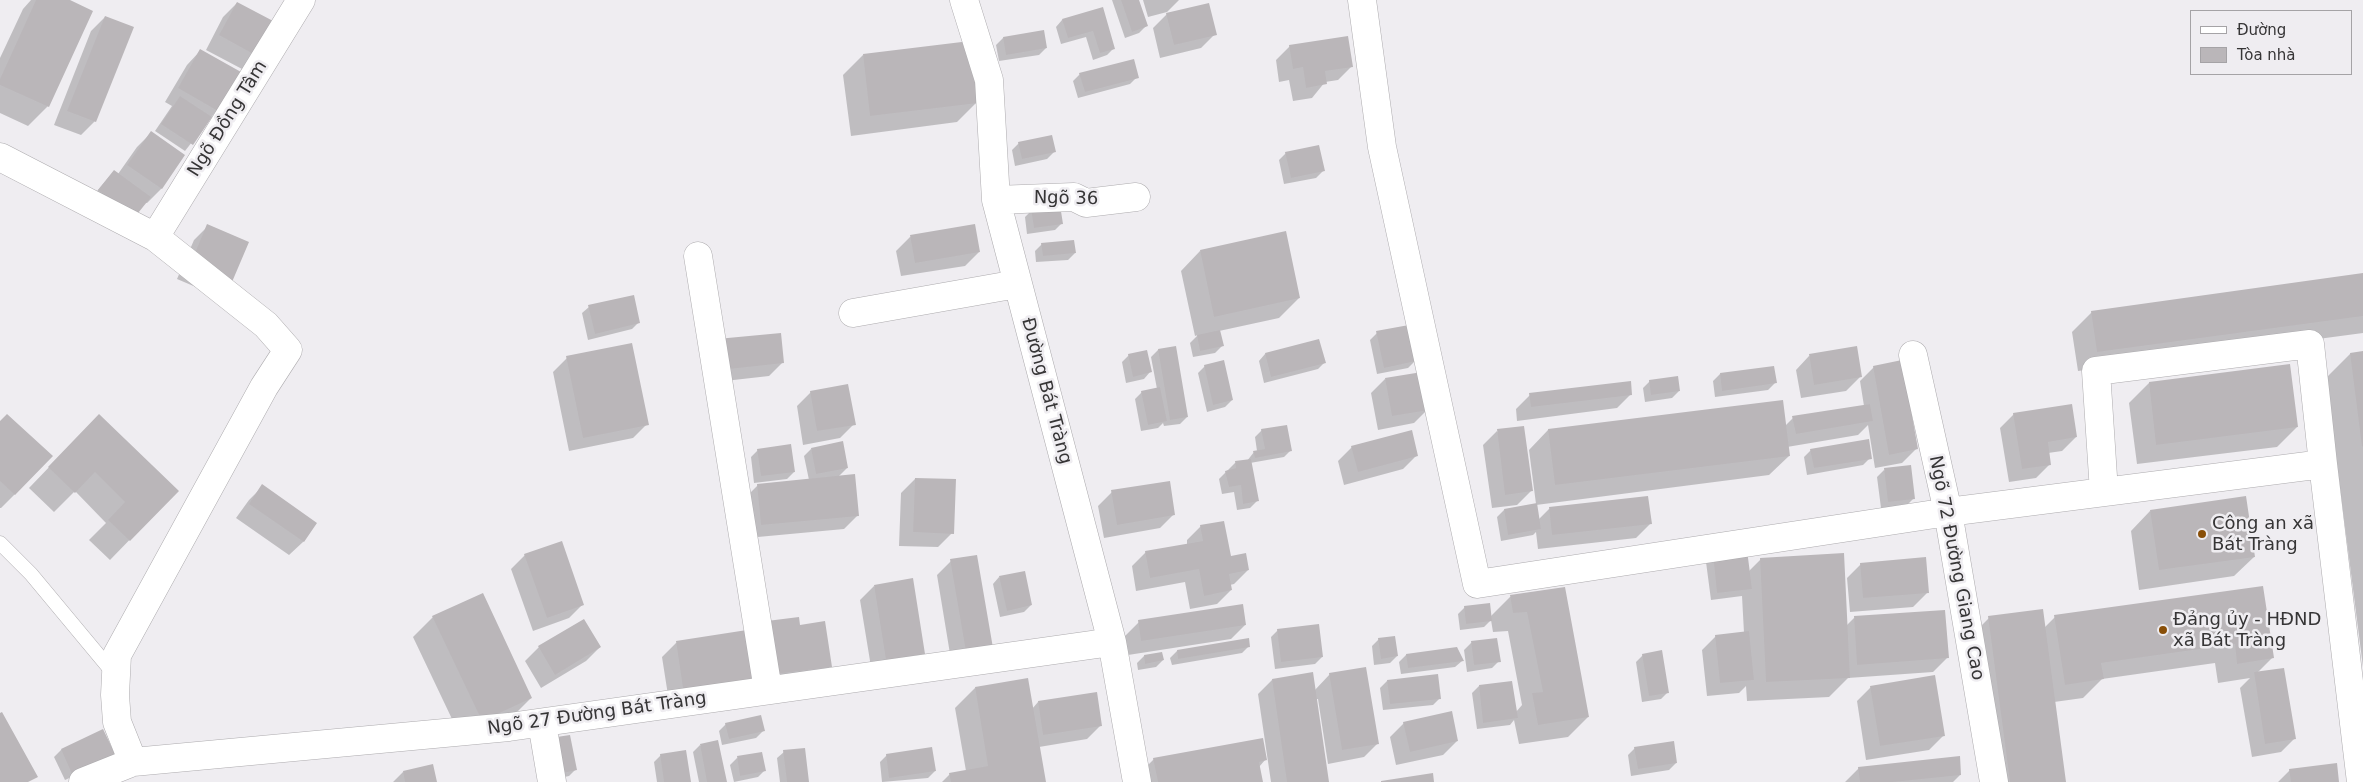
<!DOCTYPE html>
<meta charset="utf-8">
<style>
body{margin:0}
#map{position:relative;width:2363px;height:782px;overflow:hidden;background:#efedf1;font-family:"DejaVu Sans",sans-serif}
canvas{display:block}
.legend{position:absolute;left:2190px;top:10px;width:162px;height:65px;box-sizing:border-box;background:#efedf1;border:1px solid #a5a3a6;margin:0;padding:6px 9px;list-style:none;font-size:15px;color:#363536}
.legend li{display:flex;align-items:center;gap:10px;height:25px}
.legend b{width:25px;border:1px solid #a5a3a6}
</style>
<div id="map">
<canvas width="2363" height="782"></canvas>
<ul class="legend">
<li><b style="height:6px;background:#fff"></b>Đường</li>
<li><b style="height:14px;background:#bab6b9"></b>Tòa nhà</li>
</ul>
</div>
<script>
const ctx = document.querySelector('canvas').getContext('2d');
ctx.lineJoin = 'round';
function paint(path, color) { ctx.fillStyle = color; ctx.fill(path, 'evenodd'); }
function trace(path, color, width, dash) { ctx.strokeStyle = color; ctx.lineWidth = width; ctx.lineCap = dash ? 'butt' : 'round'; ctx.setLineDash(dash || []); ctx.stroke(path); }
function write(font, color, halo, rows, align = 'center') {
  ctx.font = font + ' "DejaVu Sans",sans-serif'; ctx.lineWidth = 5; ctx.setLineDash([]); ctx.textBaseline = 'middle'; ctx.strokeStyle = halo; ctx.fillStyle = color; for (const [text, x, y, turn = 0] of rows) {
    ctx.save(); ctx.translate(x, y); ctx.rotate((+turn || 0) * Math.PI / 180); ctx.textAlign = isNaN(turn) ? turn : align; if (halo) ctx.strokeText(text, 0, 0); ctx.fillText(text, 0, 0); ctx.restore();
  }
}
paint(new Path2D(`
 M31 0H67L48 106 28 126 0 113V58L23 9Z
 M1112 0H1138L1146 26 1139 33 1125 38Z
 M1143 0H1179L1167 12 1148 17Z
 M237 3 256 55 242 69 206 50 223 17Z
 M1102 9 1114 48 1107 55 1093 60 1086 37 1061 44 1056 27 1062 20Z
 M1167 14 1215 34 1201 48 1160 58 1153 28Z
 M105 17 95 121 81 135 54 125 91 31Z
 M1003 38 1046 48 1039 55 999 61 996 45Z
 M1290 46 1352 66 1338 80 1325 82 1312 98 1293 101 1289 80 1279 82 1276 60Z
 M200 51 217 110 185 151 155 131 172 106 165 102 187 65Z
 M863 55 977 102 957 122 851 136 843 75Z
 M1080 74 1137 77 1130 84 1078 98 1073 81Z
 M151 133 183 155 161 189 147 203 92 197 114 171 118 174 137 147Z
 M1019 143 1054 152 1047 159 1015 166 1012 150Z
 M1286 153 1323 171 1316 178 1284 184 1279 160Z
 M1032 210 1062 223 1055 230 1027 234 1025 217Z
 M208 226 217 296 177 279 194 240Z
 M910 237 979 252 965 266 901 276 896 251Z
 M1042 244 1075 253 1068 260 1036 262 1035 251Z
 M1200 251 1299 298 1279 318 1219 331 1222 346 1215 353 1193 357 1190 343 1198 335 1195 336 1181 271Z
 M2363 275V333L2078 371 2072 332 2092 312Z
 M589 307 639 322 632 329 588 340 582 313Z
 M1377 333 1415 361 1408 368 1377 374 1370 340Z
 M1175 347 1187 417 1180 424 1164 426 1163 423 1158 428 1141 431 1135 399 1142 392 1157 389 1151 357 1158 350Z
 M2363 352V667L2326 378 2350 354Z
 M704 354 783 362 769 376 707 383Z
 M1265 354 1325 362 1318 369 1264 383 1259 361Z
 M1129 355 1150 372 1144 379 1126 383 1122 362Z
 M1809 356 1860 377 1846 391 1801 398 1796 370Z
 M567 358 647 424 633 438 569 451 553 372Z
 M1205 366 1232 400 1225 407 1207 412 1198 373Z
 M2289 366 2297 427 2277 447 2137 464 2129 403 2149 383Z
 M1874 367 1916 449 1902 463 1875 468 1868 425 1858 435 1787 447 1789 456 1769 475 1536 505 1539 519 1549 509 1650 524 1636 538 1538 549 1536 532 1533 535 1501 541 1497 517 1504 510 1536 504 1529 450 1548 430 1785 426 1793 418 1864 406 1860 381Z
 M1720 374 1775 383 1768 390 1715 397 1713 381Z
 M1385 379 1428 409 1414 423 1378 430 1371 393Z
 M1650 381 1679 391 1672 398 1645 402 1643 388Z
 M811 392 854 424 840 438 803 445 797 406Z
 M1631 394 1617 408 1517 421 1516 409 1530 395Z
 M2014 414 2076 437 2062 451 2048 453 2050 464 2036 478 2009 482 2000 428Z
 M0 422 15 494 1 508H0Z
 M1262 430 1291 450 1284 457 1250 463 1257 501 1250 508 1237 510 1234 492 1222 494 1219 479 1235 463 1247 461 1254 452 1257 451 1255 437Z
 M1497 431 1531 491 1517 505 1492 508 1483 445Z
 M79 436 177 491 110 560 89 540 106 523 75 491 54 512 29 488Z
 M1352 447 1417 455 1403 469 1344 485 1338 461Z
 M811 449 847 468 838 477 858 515 844 529 747 538 744 499 758 485 809 480 804 456Z
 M758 450 794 472 787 479 754 483 751 457Z
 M1811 450 1870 458 1863 465 1807 475 1804 457Z
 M1884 470 1914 498 1907 505 1881 508 1877 477Z
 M915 479 952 533 938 547 899 546 901 493Z
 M263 486 315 523 303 542 289 555 236 518 249 500Z
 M1112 492 1174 514 1160 528 1104 538 1098 506Z
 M2150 511 2254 557 2234 576 2139 590 2131 531Z
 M1201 526 1230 557 1248 570 1234 584 1230 585 1231 590 1217 604 1190 609 1185 582 1136 591 1132 566 1146 552 1187 545V540Z
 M525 555 583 604 569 618 533 631 511 569Z
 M1713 555 1749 571 1761 559 1846 626 1854 618 1947 658 1933 672 1848 678 1829 697 1747 701 1746 686 1739 693 1707 696 1702 650 1716 636 1744 633 1742 596 1711 600 1706 562Z
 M951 561 992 648 952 666 937 575Z
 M1861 564 1927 593 1913 607 1850 612 1847 578Z
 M999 577 1031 605 1024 612 1000 617 993 584Z
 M874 586 924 653 910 667 872 673 860 600Z
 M2262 587 2272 658 2257 673 2295 738 2281 752 2252 757 2240 688 2250 678 2218 683 2215 663 2102 679 2083 698 2054 702 2064 782H1988L1969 638 1989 618 2044 628 2055 617Z
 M1564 589 1588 717 1568 737 1519 744 1514 720 1510 725 1477 729 1472 693 1479 686 1516 712 1522 705 1508 631 1493 632 1491 620 1484 627 1460 630 1458 614 1465 607 1491 616 1510 597Z
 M433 617 531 698 511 718 462 740 413 637Z
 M1139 622 1245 625 1231 639 1128 655 1125 636Z
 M798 626 831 666 817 680 761 688Z
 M1278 630 1322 657 1315 664 1275 669 1271 637Z
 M746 631 670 708 662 657 676 643Z
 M1379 639 1397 656 1390 663 1374 665 1372 646Z
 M1496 639 1499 661 1492 668 1467 672 1464 650 1471 643Z
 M1249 646 1242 653 1172 665 1170 658 1177 651Z
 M539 647H600L586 661 541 688 525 661Z
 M1406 655 1462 661 1455 667 1401 674 1399 662Z
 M1643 655 1668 692 1661 699 1642 702 1636 662Z
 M1144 656 1163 660 1156 667 1138 670 1137 663Z
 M1330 674 1378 743 1364 757 1328 764 1318 699H1315L1328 782H1271L1258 694 1272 680 1314 691Z
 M1387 681 1440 698 1433 705 1383 710 1380 688Z
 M1871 687 1943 736 1929 750 1866 760 1857 701Z
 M975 688 1032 709 1038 702 1101 725 1087 739 1039 747 1045 782H942L950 774 966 771 955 708Z
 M1404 723 1457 741 1443 755 1396 765 1390 737Z
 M726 724 763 731 756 738 722 745 719 731Z
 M103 731 114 754 107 761 65 780 54 757 61 750Z
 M569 736 576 769 569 776 551 780Z
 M700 745 726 782H699L693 752Z
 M1635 748 1676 763 1669 770 1631 776 1628 755Z
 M784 752 808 782H780L777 758Z
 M661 755 690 782H657L654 762Z
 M887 755 935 771 928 778 882 782 880 762Z
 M737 758 765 770 758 777 734 782 730 765Z
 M1154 759 1265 760 1259 767 1262 782H1141L1140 773Z
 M1859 768 1960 775 1953 782H1845Z
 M2290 770 2338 782H2278Z
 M403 772 436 782H393Z`), '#0003');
paint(new Path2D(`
 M36 0H70L93 11 49 107 0 85V79Z
 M1121 0H1139L1148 26 1132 32Z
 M237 2 275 22 257 56 219 35Z
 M1209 3 1217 35 1174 45 1166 13Z
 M1103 7 1115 49 1100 53 1093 31 1068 38 1062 19Z
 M105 16 134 27 96 122 67 111Z
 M1044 30 1047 48 1006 55 1003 37Z
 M1348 36 1353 67 1325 71 1327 84 1306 88 1303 67 1293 69 1289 45Z
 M970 41 978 103 870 116 863 54Z
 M200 49 241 72 218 111 178 88Z
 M1134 59 1139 78 1085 92 1079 73Z
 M180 96 212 117 193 145 161 124Z
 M151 131 185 155 162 189 127 165Z
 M1052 135 1056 152 1022 159 1018 142Z
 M1319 145 1325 171 1291 178 1285 152Z
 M114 170 151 197 134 218 98 190Z
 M1060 205 1063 224 1034 228 1031 209Z
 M207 224 249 242 232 282 190 265Z
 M975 224 980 252 915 263 910 235Z
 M1286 231 1300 298 1214 317 1200 250Z
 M1074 240 1076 253 1043 256 1041 243Z
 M2363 273V316L2097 352 2091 311Z
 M634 295 640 323 595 334 588 305Z
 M1409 325 1416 361 1384 368 1376 331Z
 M1220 330 1224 346 1200 351 1197 335Z
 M781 333 784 363 720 370 717 339Z
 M1319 339 1326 363 1271 377 1265 353Z
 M632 343 649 425 583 438 566 356Z
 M1176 346 1188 417 1170 420 1158 349Z
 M1857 346 1862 377 1814 385 1809 354Z
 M1147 350 1152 372 1133 377 1128 354Z
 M2363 351V446L2362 447 2350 353Z
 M1224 360 1233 400 1213 405 1204 365Z
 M1902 360 1918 449 1889 455 1873 366Z
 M2290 364 2298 427 2156 445 2149 382Z
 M1774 366 1777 383 1722 391 1720 373Z
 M1422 372 1429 410 1392 416 1385 378Z
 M1678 376 1680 391 1651 395 1649 380Z
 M1631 381 1632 395 1531 407 1529 393Z
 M848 384 856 425 817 431 810 391Z
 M1160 387 1167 421 1148 425 1141 391Z
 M1783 400 1790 456 1555 485 1548 429Z
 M1870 404 1873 421 1796 434 1792 416Z
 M2072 404 2077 437 2048 442 2051 465 2022 469 2013 413Z
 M7 414 53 456 15 495 0 481V421Z
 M99 414 179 491 130 541 108 520 125 502 95 472 75 493 48 467Z
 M1287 425 1292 451 1255 458 1253 451 1265 449 1261 429Z
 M1524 426 1533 491 1505 495 1497 429Z
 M1412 430 1418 456 1358 472 1351 446Z
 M1869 439 1872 459 1814 468 1810 449Z
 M843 441 848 468 816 474 811 448Z
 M791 444 795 472 761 476 757 449Z
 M1251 459 1259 501 1243 504 1241 485 1229 487 1225 471 1236 468 1235 461Z
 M1911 465 1915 499 1888 502 1884 468Z
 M855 474 859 516 761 525 757 484Z
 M915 478 956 479 954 534 913 532Z
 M1170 481 1175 515 1117 525 1111 490Z
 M262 484 317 523 304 542 249 504Z
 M1648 496 1652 524 1552 535 1549 507Z
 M2246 496 2255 557 2159 570 2150 510Z
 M1537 503 1541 529 1508 535 1504 509Z
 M1224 521 1231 556 1246 553 1249 570 1229 574 1232 590 1204 596 1199 569 1150 578 1145 551 1203 541 1200 525Z
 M562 541 584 605 547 618 524 554Z
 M1747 550 1752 589 1717 593 1713 554Z
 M1844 553 1850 678 1766 682 1760 558Z
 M977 555 993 648 966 652 950 559Z
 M1926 557 1929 593 1863 598 1860 563Z
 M1025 571 1032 605 1007 611 999 576Z
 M913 578 925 654 886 660 874 585Z
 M2263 586 2274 658 2237 664 2235 644 2101 663 2104 679 2065 685 2054 615Z
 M1565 587 1589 717 1538 725 1532 693 1543 692 1527 612 1513 613 1510 595Z
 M483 593 532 698 482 721 432 616Z
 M1490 603 1492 621 1466 624 1464 606Z
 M1243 604 1246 625 1141 641 1138 620Z
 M2043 609 2066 782H2010L1988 616Z
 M1945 610 1949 658 1857 665 1854 616Z
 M799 617 800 625 825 621 832 667 775 674 767 621Z
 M584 619 601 647 555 675 538 646Z
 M1319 624 1323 657 1281 662 1277 629Z
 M747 630 756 683 684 695 676 641Z
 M1749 631 1754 680 1720 683 1715 635Z
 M1395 636 1398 656 1381 659 1378 638Z
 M1249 638 1250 647 1178 659 1177 650Z
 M1497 638 1501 662 1474 665 1471 641Z
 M1457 647 1464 661 1408 668 1406 654Z
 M1662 650 1669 693 1649 696 1642 654Z
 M1162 652 1164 660 1145 664 1144 655Z
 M1366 667 1379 744 1342 750 1329 673Z
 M2284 668 2296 739 2265 744 2254 672Z
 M1313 672 1329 782H1287L1272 679Z
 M1438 674 1441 699 1390 704 1387 680Z
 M1935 675 1945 736 1880 746 1870 686Z
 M1028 678 1046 782H951L949 773 988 766 975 687Z
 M1512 681 1518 718 1483 723 1479 685Z
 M1097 692 1102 726 1043 735 1038 701Z
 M1452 711 1458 741 1410 752 1403 722Z
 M2 712 38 777 28 782H0V713Z
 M761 715 765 731 729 739 725 723Z
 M103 729 115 754 72 774 61 749Z
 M570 735 577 770 558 774 550 738Z
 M1263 738 1267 760 1259 762 1263 782H1158L1153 758Z
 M718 740 727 782H707L700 744Z
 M1674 741 1677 763 1638 769 1634 747Z
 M932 747 936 771 889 778 886 754Z
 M805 748 809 782H787L783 750Z
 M686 750 691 782H664L660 754Z
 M762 752 766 771 740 776 737 756Z
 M1960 756 1961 775 1893 782H1860L1858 767Z
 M2337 763 2339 782H2291L2289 769Z
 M433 764 437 782H405L403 771Z
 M1433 773 1434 782H1381V781Z`), '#bab6b9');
const lane = new Path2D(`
 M0 543 31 574 115 675`);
const street = new Path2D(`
 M964 0 989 80 996 200 1112 642 1137 782
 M1362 0 1382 147 1477 584 1948 512 2323 464 2361 782
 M0 157 155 237 266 325 288 350 264 387 117 655 115 695 117 722 133 762
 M996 200 1074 197 1086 203 1136 197
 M155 237 301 0
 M698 256 768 690
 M853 313 1017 284
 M1913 355 1948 512 1994 782
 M2104 492 2096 371 2310 344 2323 464
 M542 723 552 782
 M83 782 133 762 509 727 1112 642`);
trace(lane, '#adabae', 15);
trace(street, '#adabae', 29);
trace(lane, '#fff', 14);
trace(street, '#fff', 28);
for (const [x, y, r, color] of [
 [2202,534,5,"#894f08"],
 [2163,630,5,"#894f08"]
]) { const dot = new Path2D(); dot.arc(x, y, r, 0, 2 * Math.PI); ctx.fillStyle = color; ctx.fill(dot); trace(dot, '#efedf1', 2); }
write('18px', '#363536', '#efedf1', [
 ["Ngõ Đồng Tâm",228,119,-58],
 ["Ngõ 36",1066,199,1],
 ["Đường Bát Tràng",1046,391,75],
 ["Ngõ 72 Đường Giang Cao",1956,568,79],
 ["Ngõ 27 Đường Bát Tràng",597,714,-8]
]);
write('18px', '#363536', '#efedf1', [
 ["Công an xã",2212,524],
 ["Bát Tràng",2212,545],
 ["Đảng ủy - HĐND",2173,620],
 ["xã Bát Tràng",2173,641]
], 'left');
</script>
